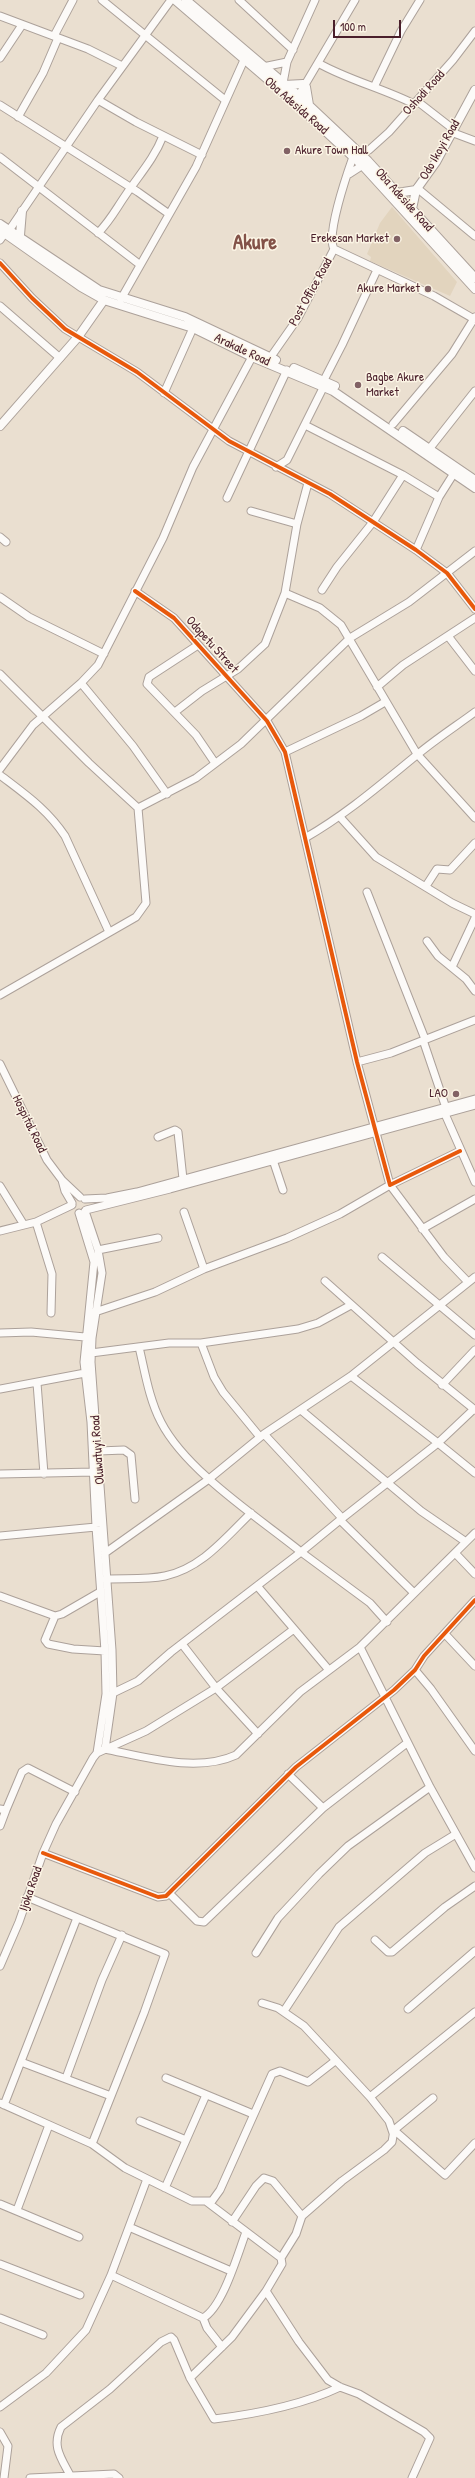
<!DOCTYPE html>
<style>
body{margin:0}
#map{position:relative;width:475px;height:2478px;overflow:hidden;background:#eadfd0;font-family:"Patrick Hand",sans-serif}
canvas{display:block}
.scale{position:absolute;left:333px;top:20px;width:68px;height:18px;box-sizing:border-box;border:2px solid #4a1f2b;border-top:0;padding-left:5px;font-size:12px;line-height:14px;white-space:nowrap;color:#4a1f2b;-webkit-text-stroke:3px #fcf5e5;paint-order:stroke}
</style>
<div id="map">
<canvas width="475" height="2478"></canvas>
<div class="scale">100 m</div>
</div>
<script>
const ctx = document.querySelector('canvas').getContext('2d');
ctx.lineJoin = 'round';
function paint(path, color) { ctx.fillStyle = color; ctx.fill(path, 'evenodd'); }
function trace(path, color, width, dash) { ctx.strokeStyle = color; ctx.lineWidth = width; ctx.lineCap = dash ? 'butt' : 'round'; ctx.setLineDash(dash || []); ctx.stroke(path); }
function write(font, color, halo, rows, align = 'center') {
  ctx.font = font + ' "Patrick Hand",sans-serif'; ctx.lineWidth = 3; ctx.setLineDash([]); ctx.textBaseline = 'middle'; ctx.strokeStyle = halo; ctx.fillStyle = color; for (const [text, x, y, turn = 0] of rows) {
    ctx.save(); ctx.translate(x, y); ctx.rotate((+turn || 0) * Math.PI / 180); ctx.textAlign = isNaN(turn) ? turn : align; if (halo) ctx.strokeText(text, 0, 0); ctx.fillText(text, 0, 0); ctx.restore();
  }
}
paint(new Path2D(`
 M392 207 457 282 450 296 370 261 371 257 367 254 380 223Z`), '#e2d4be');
const minor = new Path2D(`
 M102 0 225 100
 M239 0 293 50
 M0 16 88 49 122 66
 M54 36 73 0
 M0 58 22 25
 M318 63C348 80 382 88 414 104
 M263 67 287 62
 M283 83 287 62 315 0
 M375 85 401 31 420 0
 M98 100 136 122 202 155
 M296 100 355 0
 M417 101 453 129
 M0 105 138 192 169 214
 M18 117 43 73 58 38
 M451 132 475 141
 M0 157 139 264
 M349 174 366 163
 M417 188 475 236
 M10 229 98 100 171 0
 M98 233C110 221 116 209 125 196 139 175 154 159 163 136
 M0 240 5 233
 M334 249 434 296 474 319
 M0 263 32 298 65 329 137 372 229 441 330 494 416 550 447 573 475 609
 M121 299 196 167 244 60
 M0 306 60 358
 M270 358 298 318 334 249C326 235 347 174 353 157L369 150 389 132 453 60 475 31
 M324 380 342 345 377 270
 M164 393 193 328
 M393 424 452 354 475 317
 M305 425 403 475 439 497
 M430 448 475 391
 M276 467 287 460 324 386
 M227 498 287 370
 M251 511 297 524
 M0 537 6 542
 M416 550 439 497 456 470
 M322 590 337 567 373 522 403 475
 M135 591 174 618 267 721 285 752 357 1062 390 1185 460 1151
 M285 593 320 608 341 625 417 754 475 818
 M0 597 29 617 104 654
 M448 636 475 671
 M198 645 149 677 147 684 196 735 215 763
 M0 674 89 763 138 808 146 903 136 917 0 995
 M81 683 133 746 167 794
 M377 687 403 665 475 618
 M175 712 202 691 238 669 265 644 285 593 297 524 308 483
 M285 752 361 716 385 702
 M0 769 33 725 81 683 98 665 163 538 193 467 252 357
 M0 775C26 795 47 809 65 836L109 932
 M138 808 196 778 241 744 350 638 409 602 475 551
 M340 817 376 857 452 903 475 914
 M305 838C347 814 381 784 418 754 436 739 456 726 475 712
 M426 886 437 869 450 870 475 843
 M367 892 425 1039
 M427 941 438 956 466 979 475 991
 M452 967 475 918
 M423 1040 446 1108
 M357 1062 391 1053 475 1020
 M0 1064 47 1160 62 1180 80 1197
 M445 1114 475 1182
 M158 1137 175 1130 178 1132 183 1179
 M273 1160 283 1190
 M62 1180 65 1191 72 1203
 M0 1186 24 1225
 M85 1199 107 1198 137 1192 475 1099
 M86 1210 170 1189 475 1105
 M85 1211 98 1250 102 1273 92 1338 91 1362 112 1650 113 1693 105 1749
 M184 1212 204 1269
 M79 1213 94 1262 84 1362 91 1422 96 1527 105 1651 106 1694 97 1753
 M36 1222 52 1274 51 1313
 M422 1229 475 1199
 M0 1231 36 1222 72 1205
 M98 1250 158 1238
 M382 1257 475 1335
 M325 1281 417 1363 475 1410
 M95 1312 155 1292 204 1269 287 1238 340 1214 390 1185 444 1257 468 1282
 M0 1333 31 1332 85 1337
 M201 1343 214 1377 223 1392 260 1437
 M139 1347C145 1372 149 1399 161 1422 186 1471 259 1518 301 1552L340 1520
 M91 1353 169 1343H201L298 1329 318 1323 351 1305
 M351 1376 438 1443 340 1520 414 1593
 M37 1383 44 1474
 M442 1385 475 1350
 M0 1389 85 1373
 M474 1409 438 1443 475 1473
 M301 1410 421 1511 466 1542
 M264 1434 342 1518
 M99 1451 124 1450 131 1455 135 1499
 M0 1474 94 1472
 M0 1536 96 1527
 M105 1553 209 1479 264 1434 351 1376 475 1277
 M455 1553 475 1574
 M106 1579C125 1578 146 1580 165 1576 202 1568 225 1538 251 1513
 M258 1587 294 1629 216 1688 258 1734
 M0 1596 55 1616 62 1614 100 1592
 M55 1616 45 1640 48 1644 73 1649 105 1651
 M294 1629 328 1669
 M445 1634 475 1666
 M360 1647 430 1787 475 1868
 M415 1670 431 1689 475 1751
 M113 1693 138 1681 171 1652 301 1552 370 1603 387 1622
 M105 1749C145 1757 197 1773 236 1755L300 1692 360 1647 475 1533
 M288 1774 323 1808
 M0 1809 6 1810 22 1772 28 1768 75 1792
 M0 1826 6 1810
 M43 1853 158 1897 166 1896 296 1767 394 1690 415 1670 424 1656 475 1600
 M169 1893 197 1921 204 1922 323 1808 407 1743
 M27 1897 165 1954 144 2013 92 2144
 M375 1940 388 1952H392L445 1907 475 1886
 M256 1953 278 1918 319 1874 348 1846 430 1787
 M0 1966 19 1922 43 1853 56 1824 93 1758 97 1753 146 1731 216 1688 182 1644
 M262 2003 278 2008 304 2026 370 2097 389 2121 393 2133
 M408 2009 475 1951
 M284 2011 339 1927 425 1853 456 1834
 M21 2062 111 2096
 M66 2078 102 1980 122 1935
 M166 2078 253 2114
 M370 2097 475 2012
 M0 2103 92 2144 125 2168 192 2201H212L220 2190 272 2074 280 2071 308 2082 335 2061
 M4 2105 77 1918
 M140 2121 186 2140
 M394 2130 445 2175 475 2143
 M165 2188 206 2095
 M207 2202 281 2258 282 2264 266 2291 299 2342 328 2380 340 2387 359 2394 424 2432 430 2438 412 2478
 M0 2204 79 2237
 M17 2210 49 2125
 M232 2222 256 2186 264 2178 273 2181 302 2216
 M129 2227 231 2271
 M281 2258 296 2234 302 2216 342 2181 384 2150 392 2142 394 2130 433 2098
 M0 2264 80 2295
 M111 2275 203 2318C223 2307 238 2253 246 2232
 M0 2318 43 2335
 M203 2318 207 2328 222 2347
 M190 2378 232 2337 266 2291
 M0 2407 46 2373 86 2330 111 2275 147 2179
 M0 2432 8 2446 4 2478
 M71 2477C62 2459 51 2447 61 2427L110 2389 161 2342 171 2337 174 2340 190 2378 214 2419C256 2414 302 2405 340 2387
 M30 2478 114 2474 119 2478`);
const major = new Path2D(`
 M175 0 294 102 363 166 475 289
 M186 0 299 96 368 161 475 278
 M284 85 303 84
 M306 87 309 105
 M397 193 416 190
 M412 209 416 190 436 162 475 90
 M0 224 99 290 185 317 276 360
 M0 230 81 287 104 300 193 328 252 357 333 391 475 488
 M20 235 22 211
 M294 368 335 386
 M0 426 78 337 104 300
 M403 431 475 480`);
trace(minor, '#aca19a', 9);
trace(major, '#aca19a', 10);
trace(minor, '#fcfaf8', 7);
trace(major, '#fcfaf8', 8);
trace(new Path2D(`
 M0 263 32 298 65 329 137 372 229 441 330 494 416 550 447 573 475 609
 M135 591 174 618 267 721 285 752 357 1062 390 1185 460 1151
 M43 1853 158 1897 166 1896 296 1767 394 1690 415 1670 424 1656 475 1600`), '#e8590c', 4);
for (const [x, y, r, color] of [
 [287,151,4,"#826265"],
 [397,239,4,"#826265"],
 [428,289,4,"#826265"],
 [358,385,4,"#826265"],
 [456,1094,4,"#826265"]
]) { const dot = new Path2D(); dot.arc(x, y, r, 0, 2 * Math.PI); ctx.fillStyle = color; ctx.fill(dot); trace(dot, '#fcf5e5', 1.5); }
write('13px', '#4a1f2b', '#fcf5e5', [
 ["Oshodi Road",424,93,-48],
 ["Oba Adesida Road",296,106,41],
 ["Odo Ikoyi Road",440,150,-60],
 ["Oba Adeside Road",404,200,48],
 ["Post Office Road",311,292,-61],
 ["Arakale Road",242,350,25],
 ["Odopetu Street",212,645,48],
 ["Hospital Road",29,1124,64],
 ["Oluwatuyi Road",98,1450,-94],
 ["Ijoka Road",31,1889,-71]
]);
write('13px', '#4a1f2b', '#fcf5e5', [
 ["Akure Town Hall",295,151,"left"],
 ["Erekesan Market",389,239],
 ["Akure Market",420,289],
 ["Bagbe Akure",366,378,"left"],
 ["Market",366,393,"left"],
 ["LAO",448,1094]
], 'right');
write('bold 21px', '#835248', '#fcf5e5', [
 ["Akure",255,243]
]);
</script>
